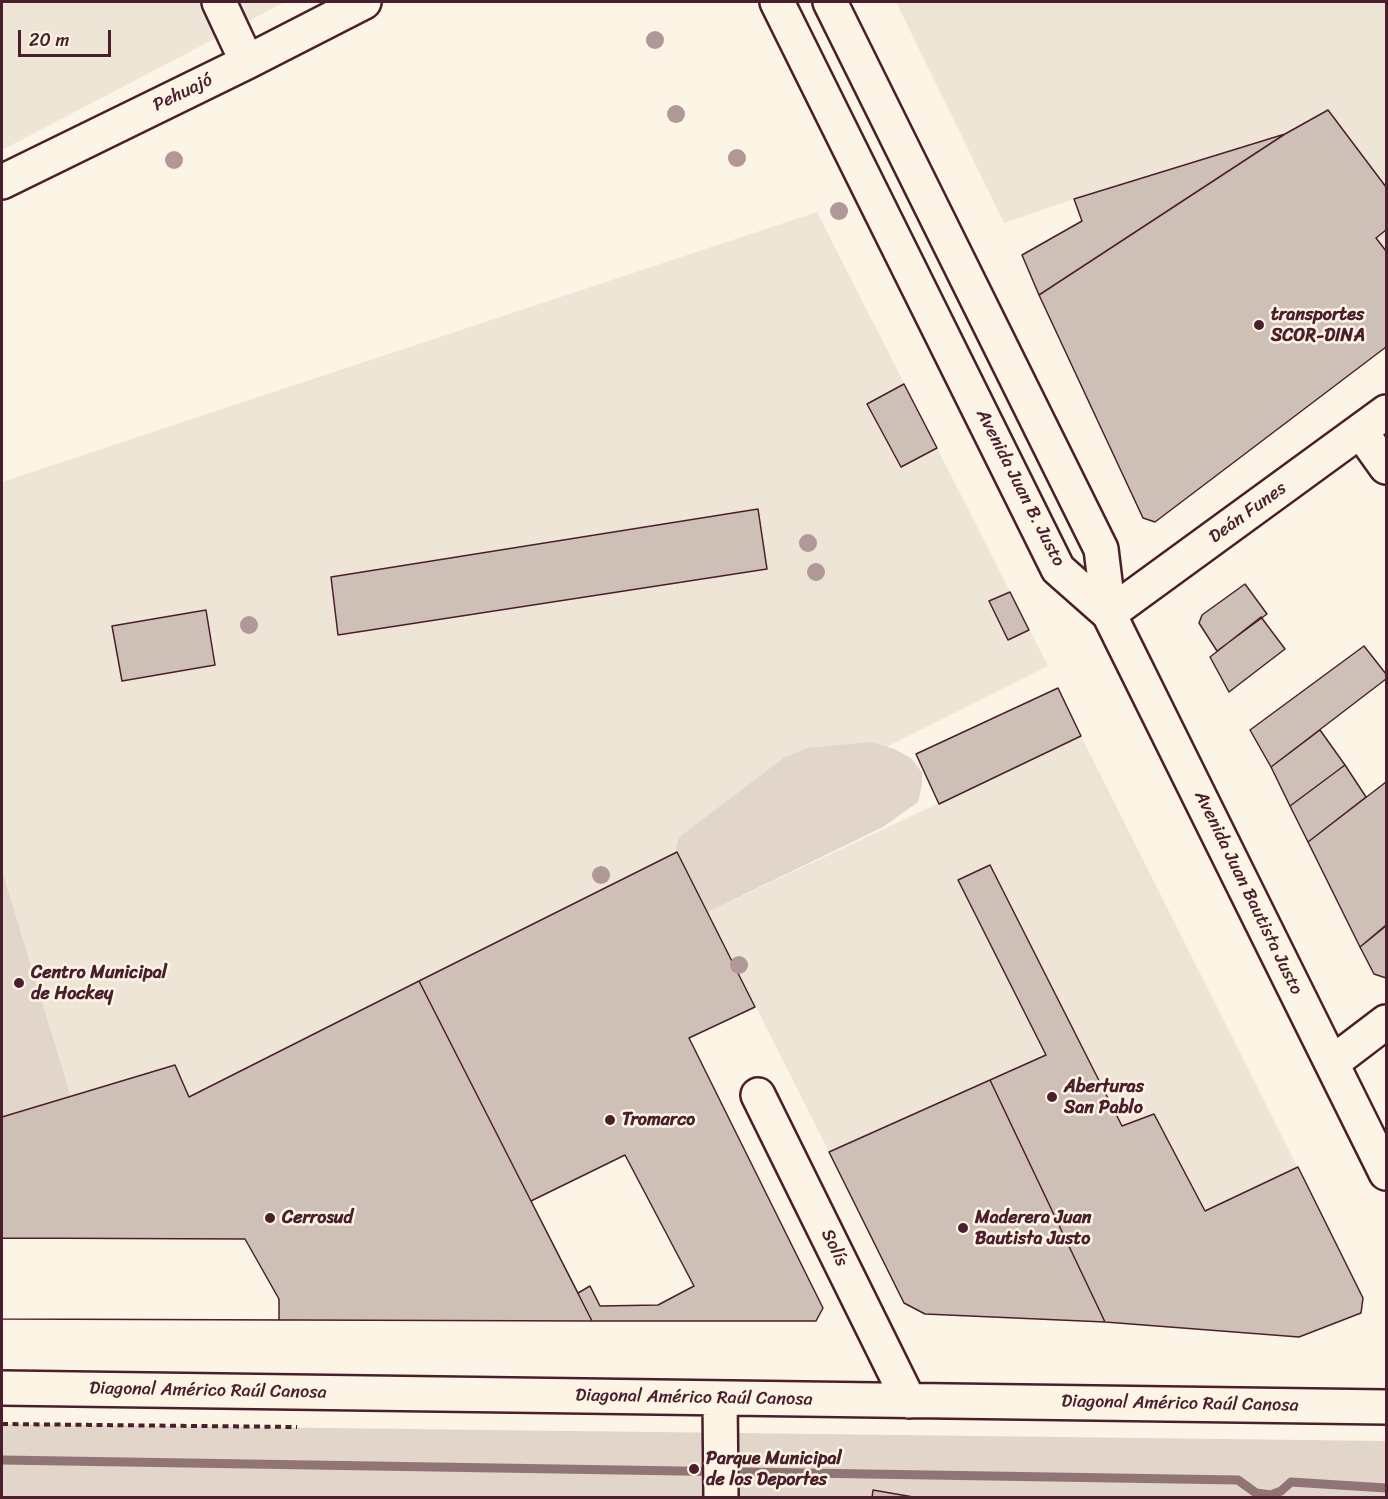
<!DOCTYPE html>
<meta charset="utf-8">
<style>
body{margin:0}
#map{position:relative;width:1388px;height:1499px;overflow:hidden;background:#fcf5e5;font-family:Sriracha,sans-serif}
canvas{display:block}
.frame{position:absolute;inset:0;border:3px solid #4a1f2b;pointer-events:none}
.scale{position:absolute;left:18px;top:30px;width:93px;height:27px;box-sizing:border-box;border:3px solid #4a1f2b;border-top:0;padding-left:8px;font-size:18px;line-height:21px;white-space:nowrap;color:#4a1f2b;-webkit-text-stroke:4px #fcf5e5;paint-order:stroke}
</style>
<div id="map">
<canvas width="1388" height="1499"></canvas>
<div class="frame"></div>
<div class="scale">20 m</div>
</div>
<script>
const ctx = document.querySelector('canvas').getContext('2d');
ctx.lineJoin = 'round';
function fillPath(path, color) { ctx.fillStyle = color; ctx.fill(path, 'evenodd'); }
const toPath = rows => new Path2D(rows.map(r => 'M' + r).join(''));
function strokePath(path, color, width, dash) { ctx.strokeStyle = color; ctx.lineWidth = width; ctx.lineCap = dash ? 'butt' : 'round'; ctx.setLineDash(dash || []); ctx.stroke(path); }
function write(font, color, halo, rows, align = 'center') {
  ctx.font = font + ' Sriracha,sans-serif'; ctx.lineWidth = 5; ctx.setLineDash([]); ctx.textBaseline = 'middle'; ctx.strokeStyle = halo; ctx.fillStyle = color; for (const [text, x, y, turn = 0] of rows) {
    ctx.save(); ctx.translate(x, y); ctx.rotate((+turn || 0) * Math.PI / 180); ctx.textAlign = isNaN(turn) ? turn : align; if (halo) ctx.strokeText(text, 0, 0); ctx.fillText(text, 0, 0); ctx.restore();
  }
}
const built = toPath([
 [2,2,285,2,2,150],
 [896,2,1386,2,1386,347,1155,522,1143,518,1039,295,1282,135,1074,199,1004,223],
 [817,212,1048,666,189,1097,175,1065,71,1097,2,870,2,482],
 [1081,736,1363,1298,1361,1313,1299,1337,1105,1322,990,1080,829,1152,708,912]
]);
const green = toPath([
 [872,742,894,749,911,758,922,772,922,785,918,802,883,827,708,912,676,848,678,840,682,835,785,757,808,748],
 [2,870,71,1097,2,1117],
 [2,1424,1386,1441,1386,1498,2,1498]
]);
const stream = toPath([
 [2,1460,1238,1480,1256,1493,1271,1495,1281,1491,1291,1482,1386,1488]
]);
const building = toPath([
 [1328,110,1386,187,1386,230,1376,238,1386,251,1386,347,1155,522,1143,518,1039,295,1285,134,1328,110],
 [1285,134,1039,295,1022,255,1082,221,1074,199,1285,134],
 [904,384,937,448,901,467,867,404,904,384],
 [758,509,767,569,338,635,331,577,758,509],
 [1245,584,1267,614,1217,651,1199,623,1202,615,1245,584],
 [1010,592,1029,630,1008,640,989,601,1010,592],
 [206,610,215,665,122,681,112,626,206,610],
 [1261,617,1285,649,1229,692,1210,657,1261,617],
 [1364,646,1386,674,1386,679,1271,767,1250,730,1364,646],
 [1058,688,1081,736,939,804,916,754,1058,688],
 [1320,730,1345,765,1290,806,1271,767,1320,730],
 [1345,765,1366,797,1308,842,1290,806,1345,765],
 [1386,782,1386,925,1360,947,1308,842,1386,782],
 [677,852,755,1007,689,1038,823,1308,816,1321,592,1321,419,981,677,852],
 [990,865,1122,1126,1154,1114,1205,1211,1298,1167,1363,1298,1361,1313,1299,1337,1105,1322,990,1080,1046,1055,958,880,990,865],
 [1386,926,1386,978,1374,974,1360,947,1386,926],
 [419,981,592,1321,2,1319,2,1117,175,1065,189,1097,419,981],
 [990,1080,1105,1322,925,1314,904,1303,829,1152,990,1080],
 [625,1155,694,1286,658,1305,600,1306,590,1286,578,1293,531,1201,625,1155],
 [2,1238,245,1239,279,1299,279,1320,2,1319,2,1238],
 [873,1490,919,1498,872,1498,873,1490]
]);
const path = toPath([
 [2,1424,297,1427]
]);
const minor = toPath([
 [219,2,247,62],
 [2,182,247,62,364,2],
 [1361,432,1386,467],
 [1109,614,1386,412],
 [1332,1063,1386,1022],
 [758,1095,909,1401],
 [2,1388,1386,1407],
 [720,1398,721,1498]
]);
const major = toPath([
 [777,2,1058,569,1109,614],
 [830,2,1101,549,1109,614,1386,1173]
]);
const trees = [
 [655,40],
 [676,114],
 [737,158],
 [174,160],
 [839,211],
 [808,543],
 [816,572],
 [249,625],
 [601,875],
 [739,965]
];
const markers = [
 [1259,325,6,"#4a1f2b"],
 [19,983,6,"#4a1f2b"],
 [1052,1097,6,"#4a1f2b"],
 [610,1120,6,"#4a1f2b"],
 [270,1218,6,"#4a1f2b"],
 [963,1228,6,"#4a1f2b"],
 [694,1469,6,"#4a1f2b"]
];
const streetNames = [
 ["Pehuajó",183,93,-26],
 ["Avenida Juan B. Justo",1020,488,63],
 ["Deán Funes",1248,513,-36],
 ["Avenida Juan Bautista Justo",1248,893,64],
 ["Solís",834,1248,64],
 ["Diagonal Américo Raúl Canosa",208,1391,1],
 ["Diagonal Américo Raúl Canosa",694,1398,1],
 ["Diagonal Américo Raúl Canosa",1180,1404,1]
];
const poiNames = [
 ["transportes",1271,315],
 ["SCOR-DINA",1271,336],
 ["Centro Municipal",31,973],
 ["de Hockey",31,994],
 ["Aberturas",1064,1087],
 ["San Pablo",1064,1108],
 ["Tromarco",622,1120],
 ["Cerrosud",282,1218],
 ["Maderera Juan",975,1218],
 ["Bautista Justo",975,1239],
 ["Parque Municipal",706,1459],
 ["de los Deportes",706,1480]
];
fillPath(built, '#eee5d7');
fillPath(green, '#e2d5ca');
strokePath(stream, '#917474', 9);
fillPath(building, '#cfc0b7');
strokePath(building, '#4a1f2b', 1.5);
strokePath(minor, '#4a1f2b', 38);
strokePath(major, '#4a1f2b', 38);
strokePath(path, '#4a1f2b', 4, [6, 4.5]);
strokePath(minor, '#fcf5e5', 33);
strokePath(major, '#fcf5e5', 33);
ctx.fillStyle = '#af9895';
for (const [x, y] of trees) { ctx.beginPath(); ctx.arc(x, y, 9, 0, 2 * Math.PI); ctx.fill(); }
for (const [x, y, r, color] of markers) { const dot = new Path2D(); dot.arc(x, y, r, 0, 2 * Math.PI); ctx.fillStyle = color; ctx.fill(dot); strokePath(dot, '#fcf5e5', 2); }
write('18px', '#4a1f2b', '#fcf5e5', streetNames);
write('bold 18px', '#4a1f2b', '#fcf5e5', poiNames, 'left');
</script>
